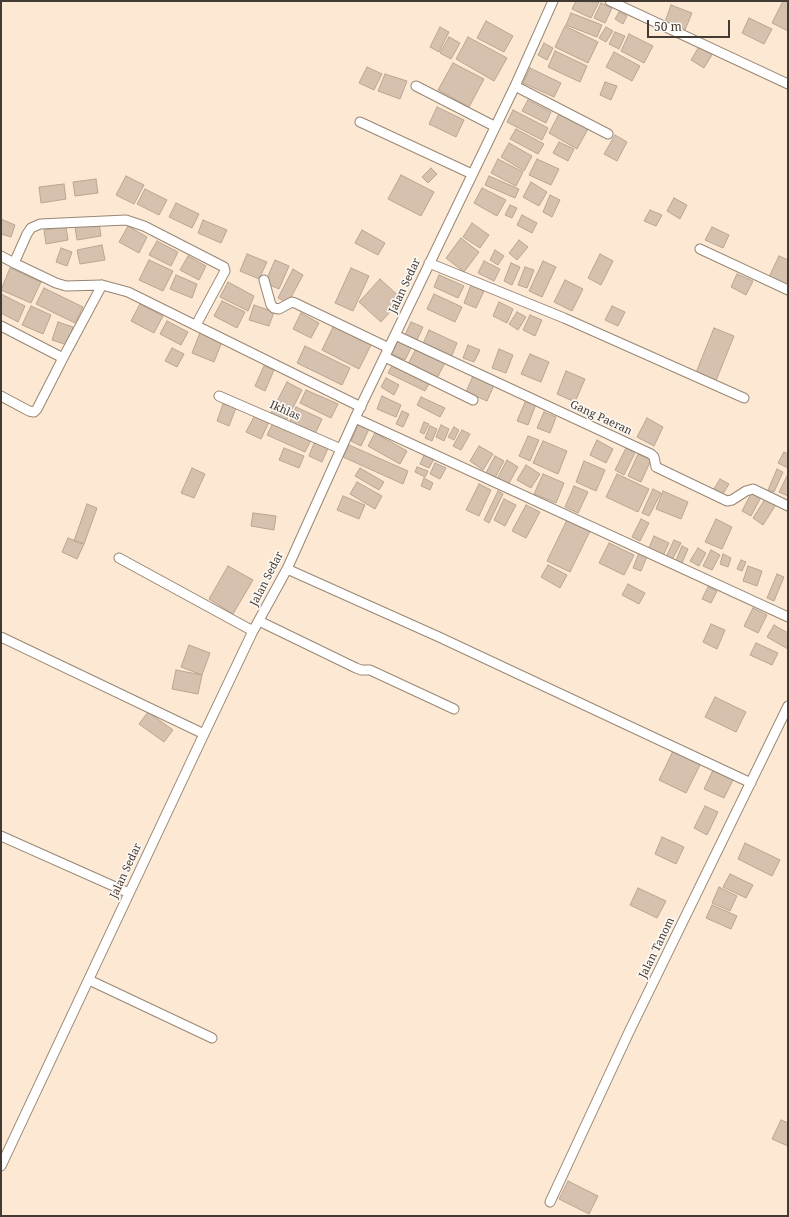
<!DOCTYPE html>
<style>
body{margin:0}
#map{position:relative;width:789px;height:1217px;overflow:hidden;background:#fce8d3;font-family:"Noto Serif",serif}
canvas{display:block}
.frame{position:absolute;inset:0;border:2px solid #433b33;pointer-events:none}
.scale{position:absolute;left:647px;top:20px;width:83px;height:18px;box-sizing:border-box;border:2px solid #433b33;border-top:0;padding-left:5px;font-size:12px;line-height:14px;white-space:nowrap;color:#433b33;-webkit-text-stroke:3px #fcf8f4;paint-order:stroke}
</style>
<div id="map">
<canvas width="789" height="1217"></canvas>
<div class="frame"></div>
<div class="scale">50 m</div>
</div>
<script>
const ctx = document.querySelector('canvas').getContext('2d');
ctx.lineJoin = 'round';
function fillPath(path, color) { ctx.fillStyle = color; ctx.fill(path, 'evenodd'); }
const toPath = rows => new Path2D(rows.map(r => 'M' + r).join(''));
function strokePath(path, color, width, dash) { ctx.strokeStyle = color; ctx.lineWidth = width; ctx.lineCap = dash ? 'butt' : 'round'; ctx.setLineDash(dash || []); ctx.stroke(path); }
function write(font, color, halo, rows, align = 'center') {
  ctx.font = font + ' "Noto Serif",serif'; ctx.lineWidth = 3.5; ctx.setLineDash([]); ctx.textBaseline = 'middle'; ctx.strokeStyle = halo; ctx.fillStyle = color; for (const [text, x, y, turn = 0] of rows) {
    ctx.save(); ctx.translate(x, y); ctx.rotate((+turn || 0) * Math.PI / 180); ctx.textAlign = isNaN(turn) ? turn : align; if (halo) ctx.strokeText(text, 0, 0); ctx.fillText(text, 0, 0); ctx.restore();
  }
}
const building = toPath([
 [576,1,599,2,591,18,572,9,576,1],
 [783,1,788,1,788,31,772,23,783,1],
 [601,3,612,8,605,23,594,18,601,3],
 [671,5,692,13,685,30,665,22,671,5],
 [619,12,627,16,623,24,615,19,619,12],
 [571,13,602,25,597,37,566,25,571,13],
 [749,18,772,29,764,44,742,33,749,18],
 [486,21,513,36,504,52,477,38,486,21],
 [565,26,598,42,588,63,555,47,565,26],
 [440,27,449,32,439,52,430,47,440,27],
 [606,27,613,31,606,42,599,38,606,27],
 [615,32,625,36,619,49,609,44,615,32],
 [629,34,653,46,644,63,621,51,629,34],
 [449,37,460,43,451,59,440,53,449,37],
 [468,37,507,58,494,81,456,59,468,37],
 [544,43,553,48,547,60,538,55,544,43],
 [700,45,713,53,704,68,691,60,700,45],
 [555,51,587,66,580,82,548,67,555,51],
 [614,52,640,66,632,81,606,67,614,52],
 [453,63,484,79,469,107,438,90,453,63],
 [367,67,382,74,374,90,359,83,367,67],
 [530,68,561,83,554,97,523,83,530,68],
 [385,74,407,81,400,99,378,91,385,74],
 [605,82,617,86,611,100,600,95,605,82],
 [528,100,551,112,546,123,522,111,528,100],
 [437,107,464,120,456,137,429,124,437,107],
 [513,110,548,128,542,140,507,122,513,110],
 [560,112,589,127,577,149,549,133,560,112],
 [516,129,544,144,538,154,510,139,516,129],
 [615,135,627,142,617,161,604,154,615,135],
 [559,142,574,149,568,161,553,153,559,142],
 [509,143,532,156,524,171,501,157,509,143],
 [498,159,523,172,516,186,491,173,498,159],
 [537,159,559,169,551,185,529,175,537,159],
 [431,168,437,174,428,183,422,177,431,168],
 [401,175,434,192,421,216,388,199,401,175],
 [126,176,144,185,134,204,116,195,126,176],
 [489,176,519,189,515,198,485,185,489,176],
 [96,179,98,193,75,196,73,182,96,179],
 [531,182,547,192,539,206,523,197,531,182],
 [64,184,66,199,41,203,39,187,64,184],
 [482,188,506,200,497,216,474,203,482,188],
 [145,189,167,200,159,215,137,204,145,189],
 [550,195,560,200,552,217,543,212,550,195],
 [674,198,687,205,680,219,667,211,674,198],
 [176,203,199,214,192,228,169,217,176,203],
 [510,205,517,208,512,218,505,215,510,205],
 [650,210,662,215,656,226,644,221,650,210],
 [522,215,537,223,532,233,517,225,522,215],
 [1,219,15,225,11,237,1,234,1,219],
 [203,220,227,230,221,243,198,233,203,220],
 [99,223,101,236,77,240,75,227,99,223],
 [472,223,489,235,480,248,463,237,472,223],
 [128,226,147,237,139,253,119,242,128,226],
 [66,227,68,240,46,244,44,230,66,227],
 [712,227,729,235,723,248,705,240,712,227],
 [362,230,385,243,378,255,355,243,362,230],
 [461,238,479,252,464,272,446,258,461,238],
 [519,240,528,247,517,260,509,253,519,240],
 [157,241,178,252,171,266,149,255,157,241],
 [102,245,105,260,80,264,77,250,102,245],
 [61,248,72,252,67,266,56,262,61,248],
 [495,250,504,256,498,265,490,260,495,250],
 [247,254,267,262,259,279,240,271,247,254],
 [600,254,613,261,601,285,588,278,600,254],
 [188,256,206,266,199,280,180,270,188,256],
 [779,256,788,260,788,286,769,277,779,256],
 [149,260,173,271,163,291,139,280,149,260],
 [275,260,289,266,279,289,265,283,275,260],
 [484,261,500,269,494,281,478,273,484,261],
 [543,261,556,267,542,297,529,291,543,261],
 [511,263,520,267,512,285,504,281,511,263],
 [525,267,534,270,527,288,518,285,525,267],
 [10,268,41,282,31,303,1,290,10,268],
 [351,268,369,276,353,311,335,303,351,268],
 [293,269,303,275,288,303,278,298,293,269],
 [737,274,753,281,746,295,731,287,737,274],
 [176,275,197,284,192,298,170,289,176,275],
 [439,275,464,286,458,298,434,287,439,275],
 [380,279,402,299,381,322,359,302,380,279],
 [565,280,583,289,572,311,554,302,565,280],
 [228,282,254,296,248,311,220,297,228,282],
 [471,285,484,291,476,308,464,303,471,285],
 [44,288,83,307,75,323,36,304,44,288],
 [1,294,25,306,18,322,1,313,1,294],
 [434,294,462,307,455,322,427,309,434,294],
 [222,301,245,312,237,328,214,316,222,301],
 [499,302,513,309,507,323,493,316,499,302],
 [140,304,163,316,154,333,131,321,140,304],
 [254,305,274,312,269,326,249,320,254,305],
 [31,306,51,315,43,334,22,325,31,306],
 [612,306,625,312,618,326,605,320,612,306],
 [517,312,526,317,518,330,509,324,517,312],
 [301,313,319,323,311,338,293,329,301,313],
 [530,315,542,320,535,336,523,330,530,315],
 [167,321,188,332,181,345,160,334,167,321],
 [58,322,73,327,67,345,52,340,58,322],
 [411,322,423,327,416,342,404,337,411,322],
 [334,325,372,343,359,369,322,350,334,325],
 [714,328,734,336,715,383,695,375,714,328],
 [201,330,223,339,214,362,192,353,201,330],
 [429,330,457,343,450,360,422,346,429,330],
 [398,340,412,346,405,360,392,354,398,340],
 [468,345,480,350,474,362,463,358,468,345],
 [305,346,350,368,342,385,297,363,305,346],
 [417,347,446,361,437,378,408,364,417,347],
 [172,348,184,354,177,367,165,361,172,348],
 [499,349,513,355,506,373,492,368,499,349],
 [530,354,549,362,541,382,521,374,530,354],
 [393,364,430,382,425,391,388,373,393,364],
 [264,366,274,370,265,391,255,386,264,366],
 [566,371,585,379,575,402,557,394,566,371],
 [473,376,494,385,487,401,466,392,473,376],
 [386,378,399,385,394,395,381,387,386,378],
 [287,382,302,390,286,421,271,413,287,382],
 [306,390,338,404,331,418,300,403,306,390],
 [382,396,401,405,396,417,377,409,382,396],
 [421,397,445,408,440,417,417,405,421,397],
 [526,400,536,404,528,425,517,421,526,400],
 [223,404,236,408,229,426,217,421,223,404],
 [296,407,322,419,314,436,289,424,296,407],
 [402,411,409,414,403,427,396,424,402,411],
 [544,412,556,417,550,433,537,428,544,412],
 [255,415,269,422,261,439,246,432,255,415],
 [647,418,663,427,654,446,637,437,647,418],
 [274,421,312,438,305,452,267,435,274,421],
 [424,422,429,424,424,434,420,432,424,422],
 [359,424,369,429,361,446,351,441,359,424],
 [441,425,449,429,444,441,436,437,441,425],
 [430,426,437,429,432,441,425,438,430,426],
 [454,427,459,430,454,440,448,437,454,427],
 [462,430,470,434,461,450,453,446,462,430],
 [375,433,407,451,400,464,368,446,375,433],
 [528,436,539,440,530,461,519,456,528,436],
 [597,440,613,449,606,463,590,455,597,440],
 [315,441,329,446,322,462,309,456,315,441],
 [543,441,567,451,558,474,533,463,543,441],
 [349,445,408,471,403,484,343,457,349,445],
 [479,446,493,454,483,470,470,461,479,446],
 [284,448,304,456,299,468,279,460,284,448],
 [626,448,635,453,624,475,615,470,626,448],
 [784,452,788,454,788,468,778,463,784,452],
 [425,453,435,457,429,468,420,464,425,453],
 [638,454,651,460,641,482,628,476,638,454],
 [495,456,504,461,495,478,486,473,495,456],
 [507,460,518,467,508,485,497,479,507,460],
 [584,461,605,470,596,491,576,482,584,461],
 [435,463,446,468,440,479,430,474,435,463],
 [526,465,540,474,531,488,517,480,526,465],
 [417,467,428,471,425,477,415,472,417,467],
 [192,468,205,474,194,498,181,493,192,468],
 [360,468,384,482,379,490,355,476,360,468],
 [777,469,783,472,774,492,768,490,777,469],
 [543,474,564,483,556,503,534,494,543,474],
 [617,474,649,489,638,512,606,497,617,474],
 [788,474,788,496,779,492,788,474],
 [424,478,433,483,430,490,421,486,424,478],
 [720,479,729,484,721,497,712,492,720,479],
 [357,482,382,496,375,509,350,494,357,482],
 [479,484,491,490,479,516,466,510,479,484],
 [574,486,588,492,578,513,565,507,574,486],
 [653,489,661,493,649,516,642,513,653,489],
 [498,491,503,494,489,523,484,520,498,491],
 [663,491,688,502,681,519,656,509,663,491],
 [752,492,761,497,751,516,742,511,752,492],
 [343,496,365,505,359,519,337,510,343,496],
 [767,496,777,503,763,525,753,518,767,496],
 [504,499,516,505,505,526,494,520,504,499],
 [87,504,97,508,84,544,74,541,87,504],
 [526,505,540,512,526,538,512,531,526,505],
 [253,513,276,516,274,530,251,526,253,513],
 [641,519,649,523,640,541,632,537,641,519],
 [716,519,732,527,722,549,705,542,716,519],
 [567,520,590,531,570,572,547,561,567,520],
 [654,536,669,543,663,556,648,550,654,536],
 [68,538,84,544,77,559,62,552,68,538],
 [674,540,681,543,672,560,666,557,674,540],
 [609,543,634,555,624,575,599,563,609,543],
 [682,546,688,549,682,563,676,560,682,546],
 [698,548,706,553,699,566,690,561,698,548],
 [640,550,648,554,641,571,633,568,640,550],
 [711,550,720,555,712,570,703,566,711,550],
 [723,554,731,558,728,567,720,564,723,554],
 [741,560,746,562,742,571,737,569,741,560],
 [548,565,567,575,560,588,541,577,548,565],
 [228,566,253,580,233,614,209,599,228,566],
 [748,566,762,571,757,586,743,581,748,566],
 [777,574,784,577,774,601,767,598,777,574],
 [628,584,645,593,639,604,622,595,628,584],
 [708,587,717,591,711,603,702,599,708,587],
 [753,608,767,615,758,633,744,626,753,608],
 [711,624,725,630,717,649,703,642,711,624],
 [774,625,788,633,788,649,767,637,774,625],
 [756,643,778,653,772,665,750,655,756,643],
 [189,645,210,653,202,675,181,667,189,645],
 [176,670,202,675,198,694,172,689,176,670],
 [715,697,746,712,736,732,705,717,715,697],
 [148,712,173,730,164,742,139,724,148,712],
 [674,749,701,763,686,793,659,780,674,749],
 [714,768,734,778,724,798,704,789,714,768],
 [705,806,718,812,707,835,694,828,705,806],
 [662,837,684,847,676,864,655,854,662,837],
 [745,843,780,860,772,876,738,859,745,843],
 [730,874,753,885,746,898,723,887,730,874],
 [719,887,737,896,730,911,712,903,719,887],
 [638,888,666,901,657,918,630,905,638,888],
 [712,905,737,916,731,929,706,918,712,905],
 [781,1120,788,1123,788,1146,772,1139,781,1120],
 [568,1181,598,1196,589,1214,559,1199,568,1181]
]);
const minor = toPath([
 [610,1,788,84],
 [416,86,494,126],
 [515,86,608,134],
 [360,122,472,174],
 [700,249,788,290],
 [1,256,14,263,27,234,31,228,40,224,126,220,144,226,224,267,225,271,196,325],
 [14,263,56,283,66,286,102,285,128,292,361,407],
 [429,263,564,318,744,398],
 [264,280,271,305,274,308,279,309,292,302,295,303,389,348],
 [1,326,63,358,102,285],
 [395,335,651,454,654,457,656,467,727,501,732,500,746,491,753,489,788,506],
 [385,357,473,400],
 [1,396,29,411,34,412,37,409,63,358],
 [219,396,341,449],
 [355,418,788,617],
 [119,558,253,631],
 [287,569,439,637,751,783],
 [259,621,356,668,361,670,370,670,454,709],
 [1,637,204,734],
 [1,836,129,893],
 [89,980,212,1038],
 [1,1166,204,734,253,631,287,569,355,418,515,86,553,1],
 [550,1202,629,1032,788,706]
]);
const streetNames = [
 ["Jalan Sedar",405,286,-65],
 ["Ikhlas",285,411,24],
 ["Gang Paeran",601,418,25],
 ["Jalan Sedar",267,579,-63],
 ["Jalan Sedar",126,871,-65],
 ["Jalan Tanom",657,948,-64]
];
fillPath(building, '#d5c1ad');
strokePath(building, '#b9a692', 1);
strokePath(minor, '#988673', 11);
strokePath(minor, '#fff', 9);
write('11px', '#433b33', '#fcf8f4', streetNames);
</script>
